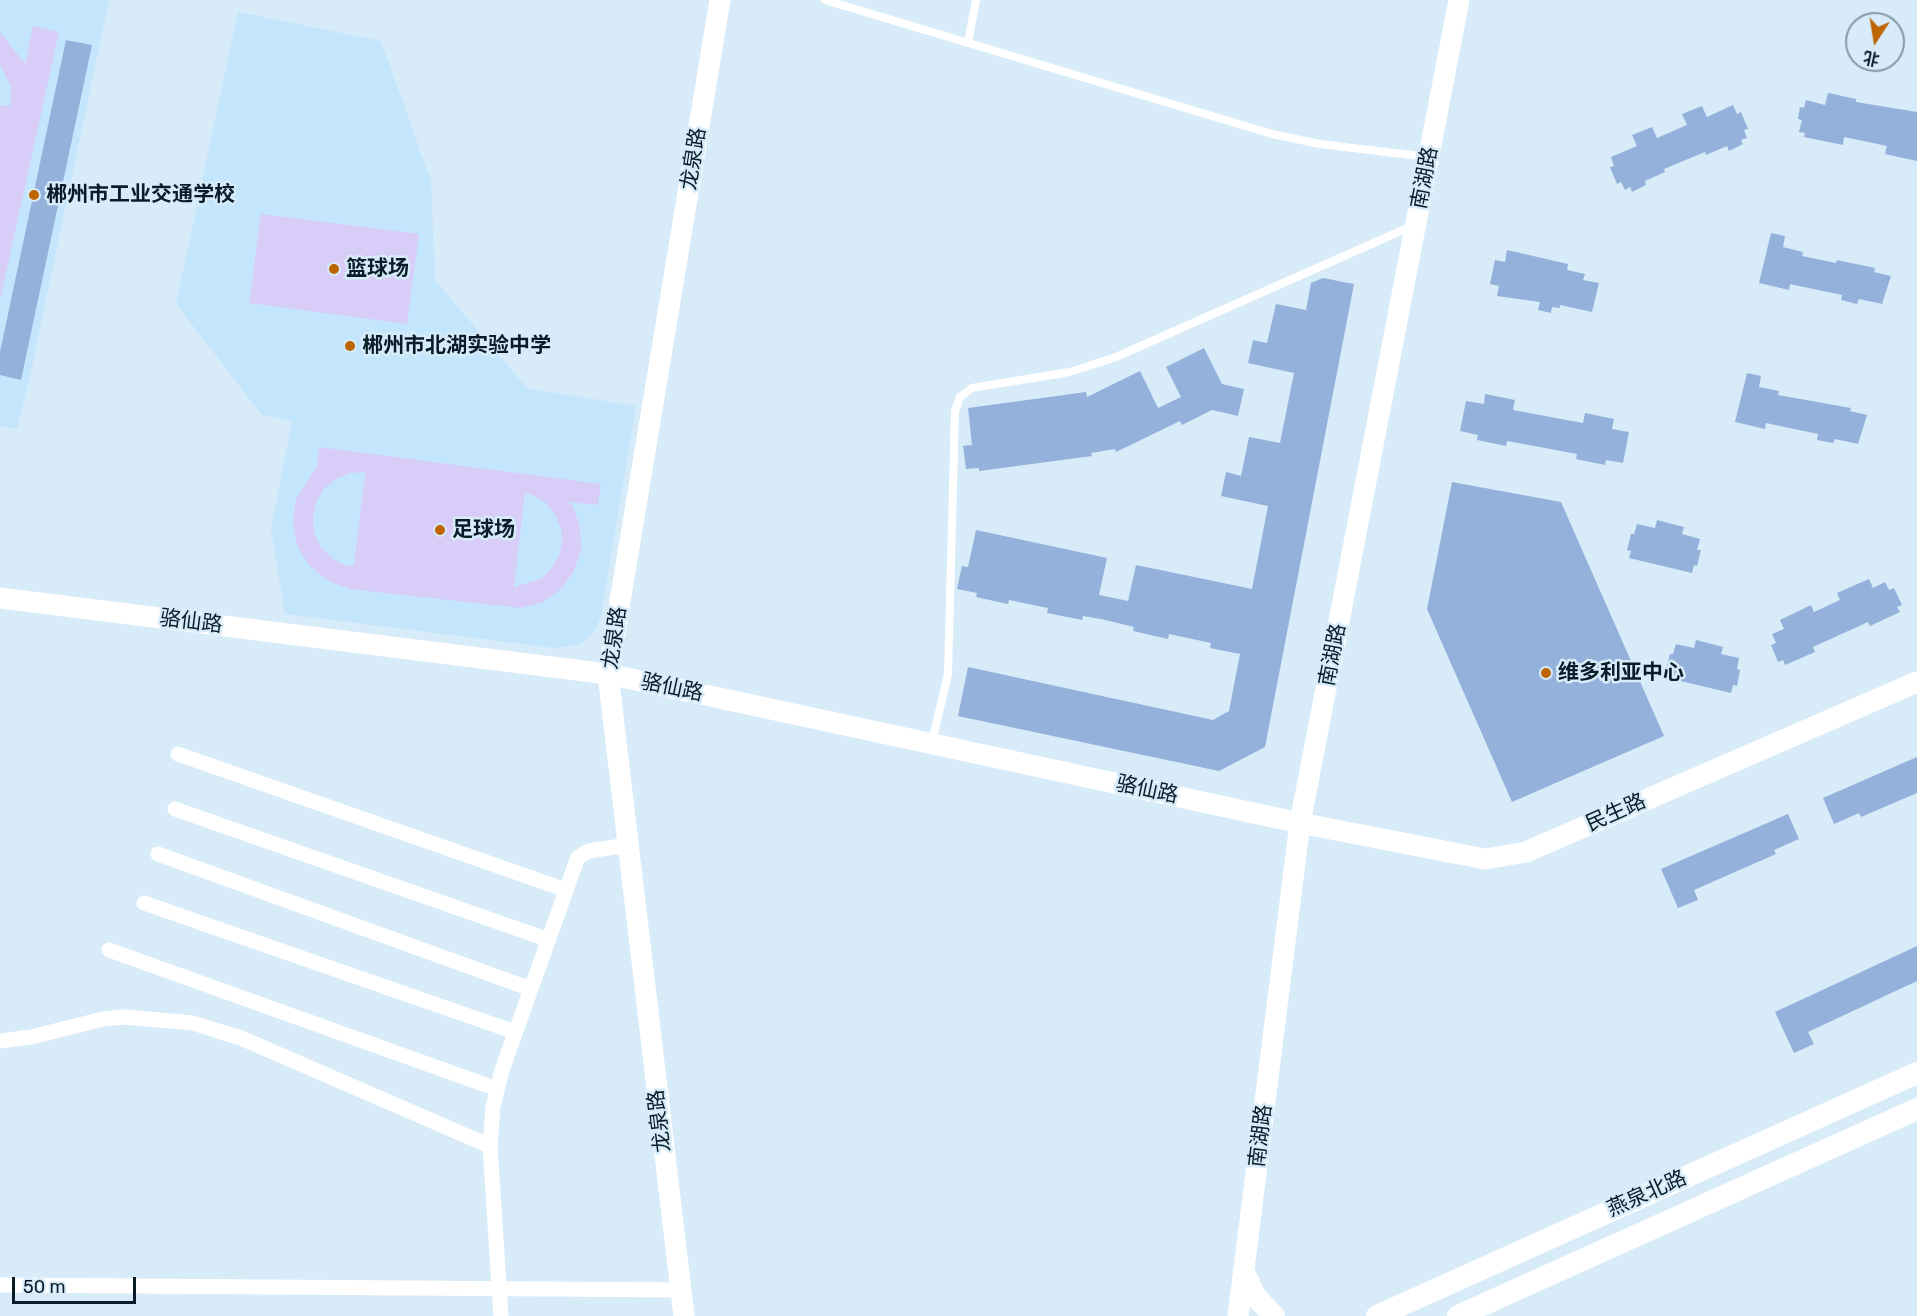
<!DOCTYPE html>
<meta charset="utf-8">
<style>
body{margin:0}
#map{position:relative;width:1917px;height:1316px;overflow:hidden;background:#d7ebf8;font-family:Rubik,"Noto Sans SC",sans-serif}
canvas{display:block}
.north{position:absolute;left:1845px;top:12px;width:60px;height:60px;box-sizing:border-box;background:#d7ebf8;border:2px solid #8599a5;border-radius:50%;rotate:192deg;font-size:16px;font-weight:700;line-height:24px;text-align:center;color:#091d29}
.north::after{content:'';display:block;margin:auto;width:21px;height:27px;background:#bd6500;clip-path:polygon(50% 0,100% 100%,50% 72%,0 100%)}
.scale{position:absolute;left:12px;top:1277px;width:124px;height:27px;box-sizing:border-box;border:3px solid #091d29;border-top:0;padding-left:8px;font-size:18px;line-height:21px;white-space:nowrap;color:#091d29;-webkit-text-stroke:4px #d7ebf8;paint-order:stroke}
</style>
<div id="map">
<canvas width="1917" height="1316"></canvas>
<div class="north">北</div>
<div class="scale">50 m</div>
</div>
<script>
const ctx = document.querySelector('canvas').getContext('2d');
ctx.lineJoin = 'round';
function fillPath(path, color) { ctx.fillStyle = color; ctx.fill(path, 'evenodd'); }
const toPath = rows => new Path2D(rows.map(r => 'M' + r).join(''));
function strokePath(path, color, width, dash) { ctx.strokeStyle = color; ctx.lineWidth = width; ctx.lineCap = dash ? 'butt' : 'round'; ctx.setLineDash(dash || []); ctx.stroke(path); }
function write(font, color, halo, rows, align = 'center') {
  ctx.font = font + ' Rubik,"Noto Sans SC",sans-serif'; ctx.lineWidth = 5; ctx.setLineDash([]); ctx.textBaseline = 'middle'; ctx.strokeStyle = halo; ctx.fillStyle = color; for (const [text, x, y, turn = 0] of rows) {
    ctx.save(); ctx.translate(x, y); ctx.rotate((+turn || 0) * Math.PI / 180); ctx.textAlign = isNaN(turn) ? turn : align; if (halo) ctx.strokeText(text, 0, 0); ctx.fillText(text, 0, 0); ctx.restore();
  }
}
const built = toPath([
 [0,0,109,0,27,390,17,429,0,426],
 [238,12,381,41,431,181,435,280,527,388,636,406,601,616,593,634,579,645,555,648,285,614,271,530,292,421,262,415,176,304]
]);
const green = toPath([
 [33,26,59,32,0,300,0,105,10,106,11,87,0,65,0,32,25,64],
 [261,214,419,234,407,324,249,303],
 [319,447,601,484,598,505,568,502,573,506,580,527,581,550,574,571,561,589,543,602,521,608,349,589,327,580,309,565,297,545,293,522,296,499,317,466],
 [365,472,354,566,346,566,332,558,321,547,314,533,313,517,316,502,324,489,336,479,350,473],
 [525,493,533,495,546,503,555,515,561,528,562,542,559,556,551,569,541,579,514,587]
]);
const building = toPath([
 [66,40,92,45,21,380,0,375,0,352],
 [1828,93,1856,99,1856,102,1917,112,1917,161,1885,154,1887,146,1868,142,1844,137,1843,145,1804,137,1805,133,1799,132,1802,120,1798,119,1800,107,1804,108,1806,100,1825,105],
 [1733,105,1737,114,1741,112,1748,129,1744,130,1747,138,1741,140,1743,144,1729,151,1727,146,1706,155,1705,152,1664,169,1665,172,1645,181,1646,185,1632,192,1630,187,1625,190,1621,182,1617,184,1610,167,1614,166,1611,157,1637,146,1632,135,1652,127,1657,138,1687,125,1682,114,1702,106,1707,117],
 [1771,233,1785,236,1783,247,1803,252,1802,256,1836,263,1837,260,1875,268,1874,272,1891,276,1882,304,1859,299,1857,304,1841,300,1842,295,1790,284,1789,290,1759,283],
 [1507,250,1568,264,1567,270,1585,274,1583,280,1599,283,1592,312,1560,305,1560,308,1552,307,1551,313,1538,310,1540,302,1497,296,1499,286,1490,284,1495,260,1505,262],
 [1323,278,1354,284,1265,747,1219,771,958,716,968,667,1213,720,1229,711,1240,654,1210,648,1211,643,1169,634,1168,639,1133,631,1134,627,1101,619,1083,616,1082,620,1047,613,1048,608,1009,600,1008,604,976,597,977,593,957,589,962,566,968,567,976,530,1107,558,1099,595,1128,601,1136,565,1252,589,1268,506,1221,496,1226,472,1241,476,1249,437,1280,443,1294,373,1248,363,1253,340,1267,343,1276,304,1306,310,1311,283],
 [1204,348,1222,384,1244,389,1238,416,1212,410,1182,425,1180,421,1116,452,1115,449,1091,453,1092,456,979,471,979,468,966,469,963,446,972,445,968,408,1086,392,1087,397,1140,371,1158,408,1181,397,1166,367],
 [1747,373,1761,376,1759,387,1779,391,1778,395,1851,408,1850,411,1867,415,1858,444,1835,439,1833,443,1817,440,1818,434,1766,423,1765,429,1735,422],
 [1485,394,1515,400,1513,410,1583,423,1585,413,1614,419,1612,429,1629,432,1623,463,1606,460,1605,465,1576,459,1577,454,1507,441,1506,446,1477,440,1478,435,1460,431,1466,401,1484,404],
 [1452,482,1561,502,1664,736,1512,802,1427,609],
 [1657,520,1684,527,1682,534,1700,539,1697,550,1701,550,1697,566,1694,565,1692,573,1629,558,1631,551,1627,550,1631,534,1634,534,1637,524,1655,528],
 [1869,579,1873,588,1885,582,1889,590,1894,588,1902,605,1897,607,1900,612,1870,626,1868,622,1813,647,1815,652,1785,665,1783,660,1778,662,1771,645,1776,643,1772,634,1784,629,1780,620,1811,605,1814,612,1840,600,1837,593],
 [1696,640,1723,647,1721,654,1739,658,1737,669,1740,670,1737,686,1733,685,1731,693,1668,678,1670,670,1666,669,1670,654,1673,654,1676,644,1694,648],
 [1917,757,1917,793,1861,817,1859,813,1834,824,1823,798],
 [1788,814,1799,839,1774,850,1776,854,1694,890,1698,900,1678,908,1661,869],
 [1917,946,1917,981,1808,1032,1814,1044,1794,1053,1775,1012]
]);
const lane = toPath([
 [825,0,1272,134,1320,144,1427,157],
 [968,43,976,0],
 [932,742,948,674,955,411,960,397,972,388,1070,372,1116,357,1412,226]
]);
const street = toPath([
 [178,754,566,890],
 [175,809,549,940],
 [158,854,531,989],
 [144,903,515,1032],
 [109,950,497,1089],
 [0,1041,31,1037,103,1019,125,1017,193,1023,241,1038,490,1146],
 [0,1285,679,1290],
 [501,1316,490,1146,493,1107,502,1070,578,857,589,851,628,845]
]);
const secondary = toPath([
 [0,598,608,674,1300,823,1485,859,1526,852,1917,682],
 [684,1316,608,674,720,0],
 [1238,1316,1300,823,1459,0]
]);
const primary = toPath([
 [1244,1272,1255,1296,1274,1316],
 [1377,1316,1917,1073],
 [1458,1316,1917,1109]
]);
const markers = [
 [34,195,6,"#bd6500"],
 [334,269,6,"#bd6500"],
 [350,346,6,"#bd6500"],
 [440,530,6,"#bd6500"],
 [1546,673,6,"#bd6500"]
];
const streetNames = [
 ["龙泉路",694,159,-81],
 ["南湖路",1425,178,-79],
 ["骆仙路",191,622,7],
 ["龙泉路",615,638,-82],
 ["南湖路",1333,655,-79],
 ["骆仙路",672,688,12],
 ["骆仙路",1147,790,12],
 ["民生路",1616,813,-24],
 ["龙泉路",660,1121,-97],
 ["南湖路",1261,1136,-83],
 ["燕泉北路",1647,1194,-24]
];
const poiNames = [
 ["郴州市工业交通学校",46,195],
 ["篮球场",346,269],
 ["郴州市北湖实验中学",362,346],
 ["足球场",452,530],
 ["维多利亚中心",1558,673]
];
fillPath(built, '#c3e6fd');
fillPath(green, '#d8cdf8');
fillPath(building, '#93b1db');
strokePath(lane, '#fff', 8);
strokePath(street, '#fff', 15);
strokePath(secondary, '#fff', 21);
strokePath(primary, '#fff', 22);
for (const [x, y, r, color] of markers) { const dot = new Path2D(); dot.arc(x, y, r, 0, 2 * Math.PI); ctx.fillStyle = color; ctx.fill(dot); strokePath(dot, '#d7ebf8', 2); }
write('21px', '#091d29', '#d7ebf8', streetNames);
write('bold 21px', '#091d29', '#d7ebf8', poiNames, 'left');
</script>
